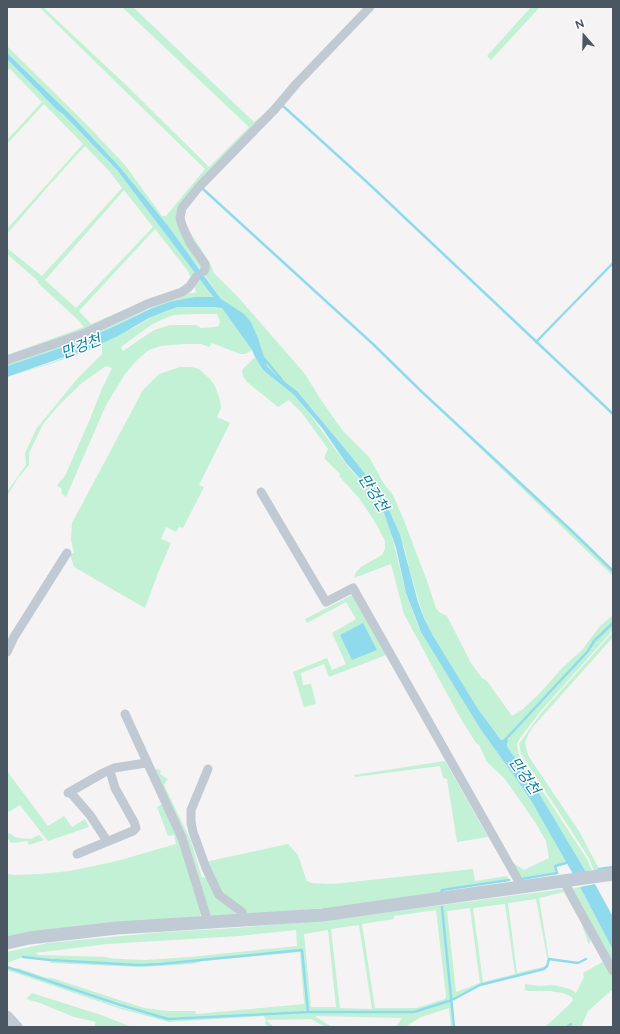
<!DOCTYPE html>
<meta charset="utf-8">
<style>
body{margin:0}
#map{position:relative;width:620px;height:1034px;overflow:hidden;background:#f5f3f3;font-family:Figtree,sans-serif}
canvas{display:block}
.frame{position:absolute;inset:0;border:8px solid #4a5661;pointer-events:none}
.north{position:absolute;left:564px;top:16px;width:40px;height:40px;-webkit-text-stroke:3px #fff;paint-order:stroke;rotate:340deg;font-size:11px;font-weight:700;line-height:16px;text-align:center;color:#4a5661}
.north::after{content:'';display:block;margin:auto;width:14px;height:18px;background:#4a5661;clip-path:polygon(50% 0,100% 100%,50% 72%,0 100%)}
</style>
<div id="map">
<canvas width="620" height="1034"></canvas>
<div class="frame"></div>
<div class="north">N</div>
</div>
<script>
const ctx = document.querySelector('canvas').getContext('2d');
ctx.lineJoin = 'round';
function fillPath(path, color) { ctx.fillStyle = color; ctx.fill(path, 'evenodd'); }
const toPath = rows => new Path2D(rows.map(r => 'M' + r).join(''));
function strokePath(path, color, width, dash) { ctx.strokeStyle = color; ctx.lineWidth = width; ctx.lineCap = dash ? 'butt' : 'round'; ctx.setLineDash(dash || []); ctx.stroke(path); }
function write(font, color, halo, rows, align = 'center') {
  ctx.font = font + ' Figtree,"Noto Sans KR",sans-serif'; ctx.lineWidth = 3; ctx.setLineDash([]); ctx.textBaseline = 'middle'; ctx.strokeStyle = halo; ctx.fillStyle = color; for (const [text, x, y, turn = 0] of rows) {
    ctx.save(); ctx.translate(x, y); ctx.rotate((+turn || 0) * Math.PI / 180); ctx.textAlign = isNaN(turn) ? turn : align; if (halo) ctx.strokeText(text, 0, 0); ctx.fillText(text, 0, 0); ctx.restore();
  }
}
const green = toPath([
 [39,7,43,7,126,85,209,167,249,127,122,7,133,7,254,122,268,111,178,212,176,212,177,218,176,220,203,264,201,270,118,165,72,116,11,57,7,53,7,46,87,125,125,165,162,216,166,216,205,169],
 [531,7,540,7,491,60,487,56],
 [7,59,57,110,63,114,117,170,196,274,188,286,87,330,7,358,7,355,84,327,77,319,38,283,38,281,7,254,7,248,42,276,122,188,110,172,85,146,51,183,7,234,7,229,83,144,44,104,7,144,7,140,42,102,10,69,7,70],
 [124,190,153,227,76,308,45,280],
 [155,229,188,271,191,278,183,288,145,301,91,324,79,311],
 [188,229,210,263,214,273,238,297,305,374,321,400,343,431,369,457,384,484,393,495,403,518,427,581,436,608,439,612,447,616,471,663,482,678,487,681,512,716,523,709,540,693,562,668,581,651,600,626,613,615,613,622,594,641,587,650,543,700,503,741,501,740,478,709,432,634,424,618,410,572,405,550,385,501,351,456,297,391,276,375,267,366,264,360,260,344,251,322,221,299,204,274,206,269,191,242],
 [199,278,211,294,215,297,194,297,172,301,151,308,115,326,78,342,7,366,7,361,94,330,185,293,194,293,196,292,194,286],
 [178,307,212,307,222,308,252,350,245,354,240,354,212,343,209,347,201,344,184,344,161,346,149,350,137,360,125,374,106,405,66,497,61,493,62,489,57,485,65,476,90,419,101,391,112,368,106,366,82,383,59,405,43,424,29,453,29,465,18,478,7,496,7,492,26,465,25,453,37,428,77,379,102,354,102,346,53,363,7,377,53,362,135,327,159,313],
 [196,314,217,314,220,321,219,326,215,327,201,328,196,325,170,325,154,330,123,351,121,347,151,325,163,319,174,315],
 [255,357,263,370,294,395,306,409,349,468,368,488,382,507,390,529,406,593,418,626,481,730,517,780,546,825,566,862,554,865,556,872,519,878,509,860,524,870,549,858,546,841,535,822,505,779,487,762,479,745,476,743,458,714,404,614,391,564,354,578,356,572,361,567,382,555,385,549,385,541,375,522,359,498,339,476,340,474,324,458,328,449,302,413,289,400,278,407,247,382,243,376,242,370],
 [180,367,191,367,199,369,210,379,215,386,220,400,221,408,217,417,230,423,199,485,204,487,183,528,179,527,176,532,166,527,161,539,171,543,158,573,145,608,74,567,70,554,74,553,71,540,72,523,143,390,159,374],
 [457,425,573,532,613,572,613,576,457,426],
 [354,594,386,655,329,677,324,664,301,673,303,685,311,684,316,704,304,707,293,672,327,658,332,670,346,664,332,633,356,619,346,602,307,623,305,619],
 [613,624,613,630,540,712,520,738,517,744,519,755,587,859,592,870,586,872,530,778,508,748,507,742,509,736,588,651,594,641],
 [613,632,613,637,532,728,528,735,525,743,528,755,533,763,579,831,599,869,613,868,613,869,594,871,589,858,521,754,519,744,541,713],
 [445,761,488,837,457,842,447,779,443,778,440,766,355,777,354,775],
 [156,769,161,770,160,774,168,779,164,785,191,841,202,878,207,877,240,915,216,917,208,915,153,771],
 [7,771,48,826,64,816,72,827,85,819,89,827,48,841,20,805,7,813,8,793],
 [163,804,178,834,201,913,200,916,7,938,7,874,14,875,40,874,70,871,117,861,176,844,174,835,168,836,157,807],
 [9,833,15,837,20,838,31,839,39,835,44,840,29,845,27,841,11,843,7,837,7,834],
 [288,844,298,855,305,876,307,881,312,883,333,884,473,869,475,881,507,876,509,880,441,889,440,893,325,908,249,915,224,896,205,862],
 [580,887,613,950,613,967,570,889],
 [563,889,591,939,589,945,581,922,564,892,539,898,549,959,548,962,536,899,508,903,517,973,547,966,544,968,480,985,452,999,442,908,451,1000,414,1012,308,1011,306,998,307,1011,168,1018,161,1017,115,1003,15,969,18,968,47,978,52,978,144,1008,167,1011,195,1011,196,1014,304,1004,300,952,203,961,193,964,161,966,139,967,51,963,50,961,138,965,160,964,192,961,138,964,50,960,23,957,7,963,7,952,48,943,163,932,235,928,337,919],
 [505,904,515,974,483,982,473,908],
 [470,908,480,983,456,992,447,911],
 [436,910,446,996,445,999,416,1008,375,1008,362,924,394,919,394,916],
 [359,925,372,1009,340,1008,331,929],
 [296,930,297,946,190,957,146,960,121,959,108,958,107,957,39,955,35,953,107,944,239,936],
 [328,930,336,1007,311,1007,304,934],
 [604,961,613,976,613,989,588,1011,581,1027,568,1027,572,1023,565,1027,545,1027,569,1005,573,1000,572,997,563,993,550,991,529,991,525,990,525,984,539,986,553,985,570,989,576,993,584,977,583,973],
 [7,967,120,1007,169,1020,308,1012,414,1013,451,1001,453,1027,451,1027,449,1008,421,1017,405,1027,396,1027,402,1018,316,1016,316,1017,332,1027,325,1027,311,1019,266,1020,274,1027,269,1027,265,1024,266,1020,264,1016,169,1022,121,1009,7,970],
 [32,993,101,1015,132,1027,94,1027,96,1022,74,1017,40,1003,26,999]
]);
const water = toPath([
 [7,53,72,116,118,165,168,226,221,299,244,314,251,322,258,338,267,366,276,375,297,391,351,456,379,492,385,501,400,535,418,602,424,618,432,634,478,709,501,740,503,740,505,738,508,740,507,745,508,748,530,778,586,872,573,874,533,804,517,780,481,730,421,632,406,593,396,548,382,507,368,488,346,463,322,428,306,409,294,395,263,370,255,357,252,350,222,308,212,307,178,307,166,311,149,318,118,336,96,346,7,377,7,366,78,342,115,326,152,308,172,301,194,297,214,297,211,294,117,170,63,114,57,110,7,59],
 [363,623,377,650,352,660,340,635],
 [595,884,613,917,613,950,580,887]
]);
const stream = toPath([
 [283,106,368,183,613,414],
 [203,189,374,345,422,392,573,532,613,571],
 [536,342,613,263],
 [262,356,282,380],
 [505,740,588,651,594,641,613,623],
 [599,869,613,867],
 [521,879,557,873,555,866,566,863],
 [441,892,442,890,509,880],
 [442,907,454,1027],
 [23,957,50,960,138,965,160,964,302,950,308,1012],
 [7,967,120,1005,168,1019,308,1012,414,1012,452,1000,480,985,544,969,547,966,549,959,578,963,586,959],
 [567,1027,571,1024]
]);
const minor = toPath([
 [204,271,205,269,205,264,190,243,182,225,180,218,182,208,198,188,275,109,297,83,370,7],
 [7,360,63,341,83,334,147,304,182,292,189,287,196,277],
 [261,492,326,602,353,588,522,887],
 [7,652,14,637,67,553],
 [125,714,182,838,208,922],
 [208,769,191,810,191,822,193,832,206,868,219,895,242,912,245,919],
 [70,792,90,815,107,841],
 [68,793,103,773,114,768,146,763],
 [77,854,133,831,136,828,134,822,115,788,110,771],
 [564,881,571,895,613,971]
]);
const tertiary = toPath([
 [7,1016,17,1027]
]);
const secondary = toPath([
 [7,943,29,938,117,928,322,915,613,874]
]);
const waterNames = [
 ["만겅천",81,347,-21],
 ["만겅천",373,493,57],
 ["만겅천",524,776,55]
];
fillPath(green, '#c3f1d5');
fillPath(water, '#90daee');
strokePath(stream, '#90daee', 2.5);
strokePath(minor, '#c1cad2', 9);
strokePath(tertiary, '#c1cad2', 11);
strokePath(secondary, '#c1cbd6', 13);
write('italic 15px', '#0c7c9b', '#fff', waterNames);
</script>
